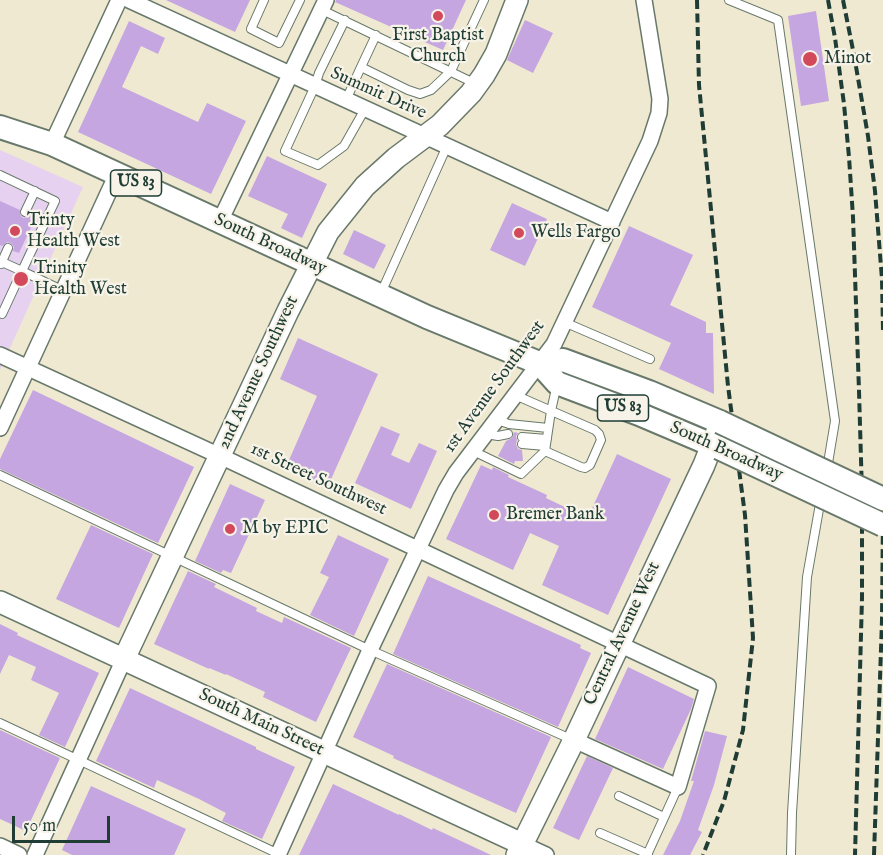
<!DOCTYPE html>
<style>
body{margin:0}
#map{position:relative;width:883px;height:855px;overflow:hidden;background:#efe9d1;font-family:"IM FELL English",serif}
canvas{display:block}
.scale{position:absolute;left:12px;top:816px;width:98px;height:27px;box-sizing:border-box;border:3px solid #1f3d34;border-top:0;padding-left:8px;font-size:18px;line-height:21px;white-space:nowrap;color:#1f3d34;-webkit-text-stroke:4px #f7f3e8;paint-order:stroke}
</style>
<div id="map">
<canvas width="883" height="855"></canvas>
<div class="scale">50 m</div>
</div>
<script>
const ctx = document.querySelector('canvas').getContext('2d');
ctx.lineJoin = 'round';
function fillPath(path, color) { ctx.fillStyle = color; ctx.fill(path, 'evenodd'); }
const toPath = rows => new Path2D(rows.map(r => 'M' + r).join(''));
function strokePath(path, color, width, dash) { ctx.strokeStyle = color; ctx.lineWidth = width; ctx.lineCap = dash ? 'butt' : 'round'; ctx.setLineDash(dash || []); ctx.stroke(path); }
function write(font, color, halo, rows, align = 'center') {
  ctx.font = font + ' "IM FELL English",serif'; ctx.lineWidth = 4.5; ctx.setLineDash([]); ctx.textBaseline = 'middle'; ctx.strokeStyle = halo; ctx.fillStyle = color; for (const [text, x, y, turn = 0] of rows) {
    ctx.save(); ctx.translate(x, y); ctx.rotate((+turn || 0) * Math.PI / 180); ctx.textAlign = isNaN(turn) ? turn : align; if (halo) ctx.strokeText(text, 0, 0); ctx.fillText(text, 0, 0); ctx.restore();
  }
}
const built = toPath([
 [0,150,83,187,0,370]
]);
const building = toPath([
 [166,0,250,0,235,32],
 [336,0,466,0,443,50,335,2],
 [816,11,829,101,801,106,788,16],
 [525,20,553,33,533,73,507,60],
 [129,21,165,38,158,54,141,46,122,87,198,122,207,103,246,121,211,194,78,132],
 [267,156,327,184,302,238,281,228,288,214,248,196],
 [0,201,20,210,20,215,23,218,28,217,30,215,36,217,19,253,13,251,14,247,11,243,7,242,2,246,0,245],
 [512,203,547,219,525,266,490,250],
 [629,226,693,255,670,305,706,322,706,333,713,333,714,394,659,369,671,343,592,307],
 [354,230,386,245,374,269,343,254],
 [298,338,378,374,328,486,286,467,317,396,280,379],
 [33,390,194,467,158,543,0,469,0,459],
 [381,426,400,434,391,455,409,463,419,443,437,451,411,509,355,483],
 [514,432,518,433,516,436,517,440,516,444,518,449,522,450,523,461,515,461,514,464,498,456,506,441,512,438],
 [617,454,671,479,608,615,542,585,559,546,530,533,513,570,446,539,481,465,492,470,493,467,509,475,508,477,547,495,546,498,575,512,576,510,589,515],
 [230,484,265,500,231,573,223,570,221,573,195,561],
 [91,525,153,554,119,628,56,599],
 [338,535,389,559,354,636,310,615,329,577,320,573],
 [188,571,216,584,214,587,257,608,256,611,282,623,284,617,351,648,316,722,263,697,265,692,226,674,226,675,209,668,209,669,154,644],
 [428,576,581,645,580,648,591,653,558,727,393,654],
 [0,624,18,633,17,635,99,673,65,747,39,735,59,693,31,680,36,667,9,655,0,674],
 [387,664,551,737,516,813,393,758,394,756,353,737],
 [628,667,694,699,691,709,663,769,595,739],
 [130,688,256,747,256,749,295,767,262,839,222,821,226,813,199,799,157,780,154,788,96,761],
 [0,730,60,758,26,831,0,819],
 [705,731,727,736,714,785,698,830,702,832,690,855,663,855,680,821,694,781,691,781],
 [587,756,613,768,579,840,553,828],
 [333,784,399,815,399,814,432,830,433,828,491,855,299,855],
 [91,786,186,829,174,855,72,855,62,850]
]);
const lane = toPath([
 [264,0,251,29,279,43,300,0],
 [729,0,778,20,835,421,827,469],
 [322,10,474,83],
 [345,20,319,73,315,86,285,151,318,165,344,146,365,109],
 [376,35,361,67,408,90,420,94,431,90,451,71,484,0],
 [346,100,361,67],
 [0,175,55,201,22,271,2,262],
 [25,212,35,191],
 [1,264,8,248],
 [381,293,447,146],
 [0,313,2,314,22,271,64,291],
 [564,322,650,359],
 [515,395,595,430,599,434,601,440,590,465,585,468,581,467,545,451],
 [497,420,509,424,548,428],
 [486,434,498,436,508,434],
 [522,437,547,439],
 [522,444,545,446],
 [473,451,521,474,545,451,551,411,557,384],
 [0,475,370,650,573,740],
 [0,723,281,855],
 [619,796,664,817],
 [600,833,648,854],
 [647,855,678,787],
 [791,855,792,813,807,577,821,498]
]);
const street = toPath([
 [129,0,612,222],
 [52,144,119,0],
 [220,221,326,0],
 [0,355,220,456,708,686,678,787,574,740],
 [0,428,117,174],
 [522,844,546,855],
 [0,846,19,855],
 [35,855,124,659],
 [278,855,370,650,446,490,456,473,554,344,650,141,659,113,660,99,644,0]
]);
const secondary = toPath([
 [0,602,522,844],
 [124,659,288,311,328,232,365,186,396,158,440,125,471,93,484,75,496,54,517,0],
 [517,855,574,740,704,465,718,429]
]);
const primary = toPath([
 [0,127,52,144,427,317,539,363,557,383,639,414,719,448],
 [539,363,563,360,649,392,720,422]
]);
const rail = toPath([
 [697,0,699,85,728,386,745,515,753,638,743,730,724,801,703,855],
 [828,0,835,38,844,104,849,157,853,217,859,391,862,493,862,598,855,855],
 [843,0,854,55,868,136,875,191,882,279,883,330],
 [874,855,882,620,883,514]
]);
const primaryBridge = toPath([
 [720,422,883,499],
 [719,448,883,525]
]);
const markers = [
 [438,16,6,"#d1495b"],
 [810,59,8,"#d1495b"],
 [15,231,6,"#d1495b"],
 [519,233,6,"#d1495b"],
 [21,279,8,"#d1495b"],
 [494,515,6,"#d1495b"],
 [230,529,6,"#d1495b"]
];
const shields = [
 [136,183,51],
 [623,408,51]
];
const shieldNames = [
 ["US 83",136,183],
 ["US 83",623,408]
];
const poiNames = [
 ["First Baptist",438,36,"center"],
 ["Church",438,57,"center"],
 ["Minot",824,59],
 ["Trinty",27,221],
 ["Health West",27,242],
 ["Wells Fargo",531,233],
 ["Trinity",34,269],
 ["Health West",34,290],
 ["Bremer Bank",506,515],
 ["M by EPIC",242,529]
];
const streetNames = [
 ["Summit Drive",378,94,24],
 ["South Broadway",270,245,25],
 ["2nd Avenue Southwest",259,373,-65],
 ["1st Avenue Southwest",495,387,-54],
 ["South Broadway",726,452,24],
 ["1st Street Southwest",318,480,25],
 ["Central Avenue West",623,634,-65],
 ["South Main Street",261,723,25]
];
fillPath(built, '#e6d2f0');
fillPath(building, '#c5a6e0');
strokePath(lane, '#68796b', 10);
strokePath(street, '#68796b', 18);
strokePath(secondary, '#68796b', 24);
strokePath(primary, '#68796b', 26);
strokePath(lane, '#fff', 8);
strokePath(street, '#fff', 15);
strokePath(secondary, '#fff', 21);
strokePath(primary, '#fff', 22);
strokePath(rail, '#1f3d34', 4, [9, 4.5]);
strokePath(primaryBridge, '#68796b', 26, []);
strokePath(primaryBridge, '#fff', 22);
for (const [x, y, r, color] of markers) { const dot = new Path2D(); dot.arc(x, y, r, 0, 2 * Math.PI); ctx.fillStyle = color; ctx.fill(dot); strokePath(dot, '#f7f3e8', 2); }
for (const [x, y, w] of shields) { const box = new Path2D(); box.roundRect(x - w / 2, y - 13, w, 26, 4.5); ctx.fillStyle = '#f7f3e8'; ctx.fill(box); strokePath(box, '#1f3d34', 1.5); }
write('bold 16px', '#1f3d34', null, shieldNames);
write('18px', '#1f3d34', '#f7f3e8', poiNames, 'left');
write('18px', '#1f3d34', '#f7f3e8', streetNames);
</script>
